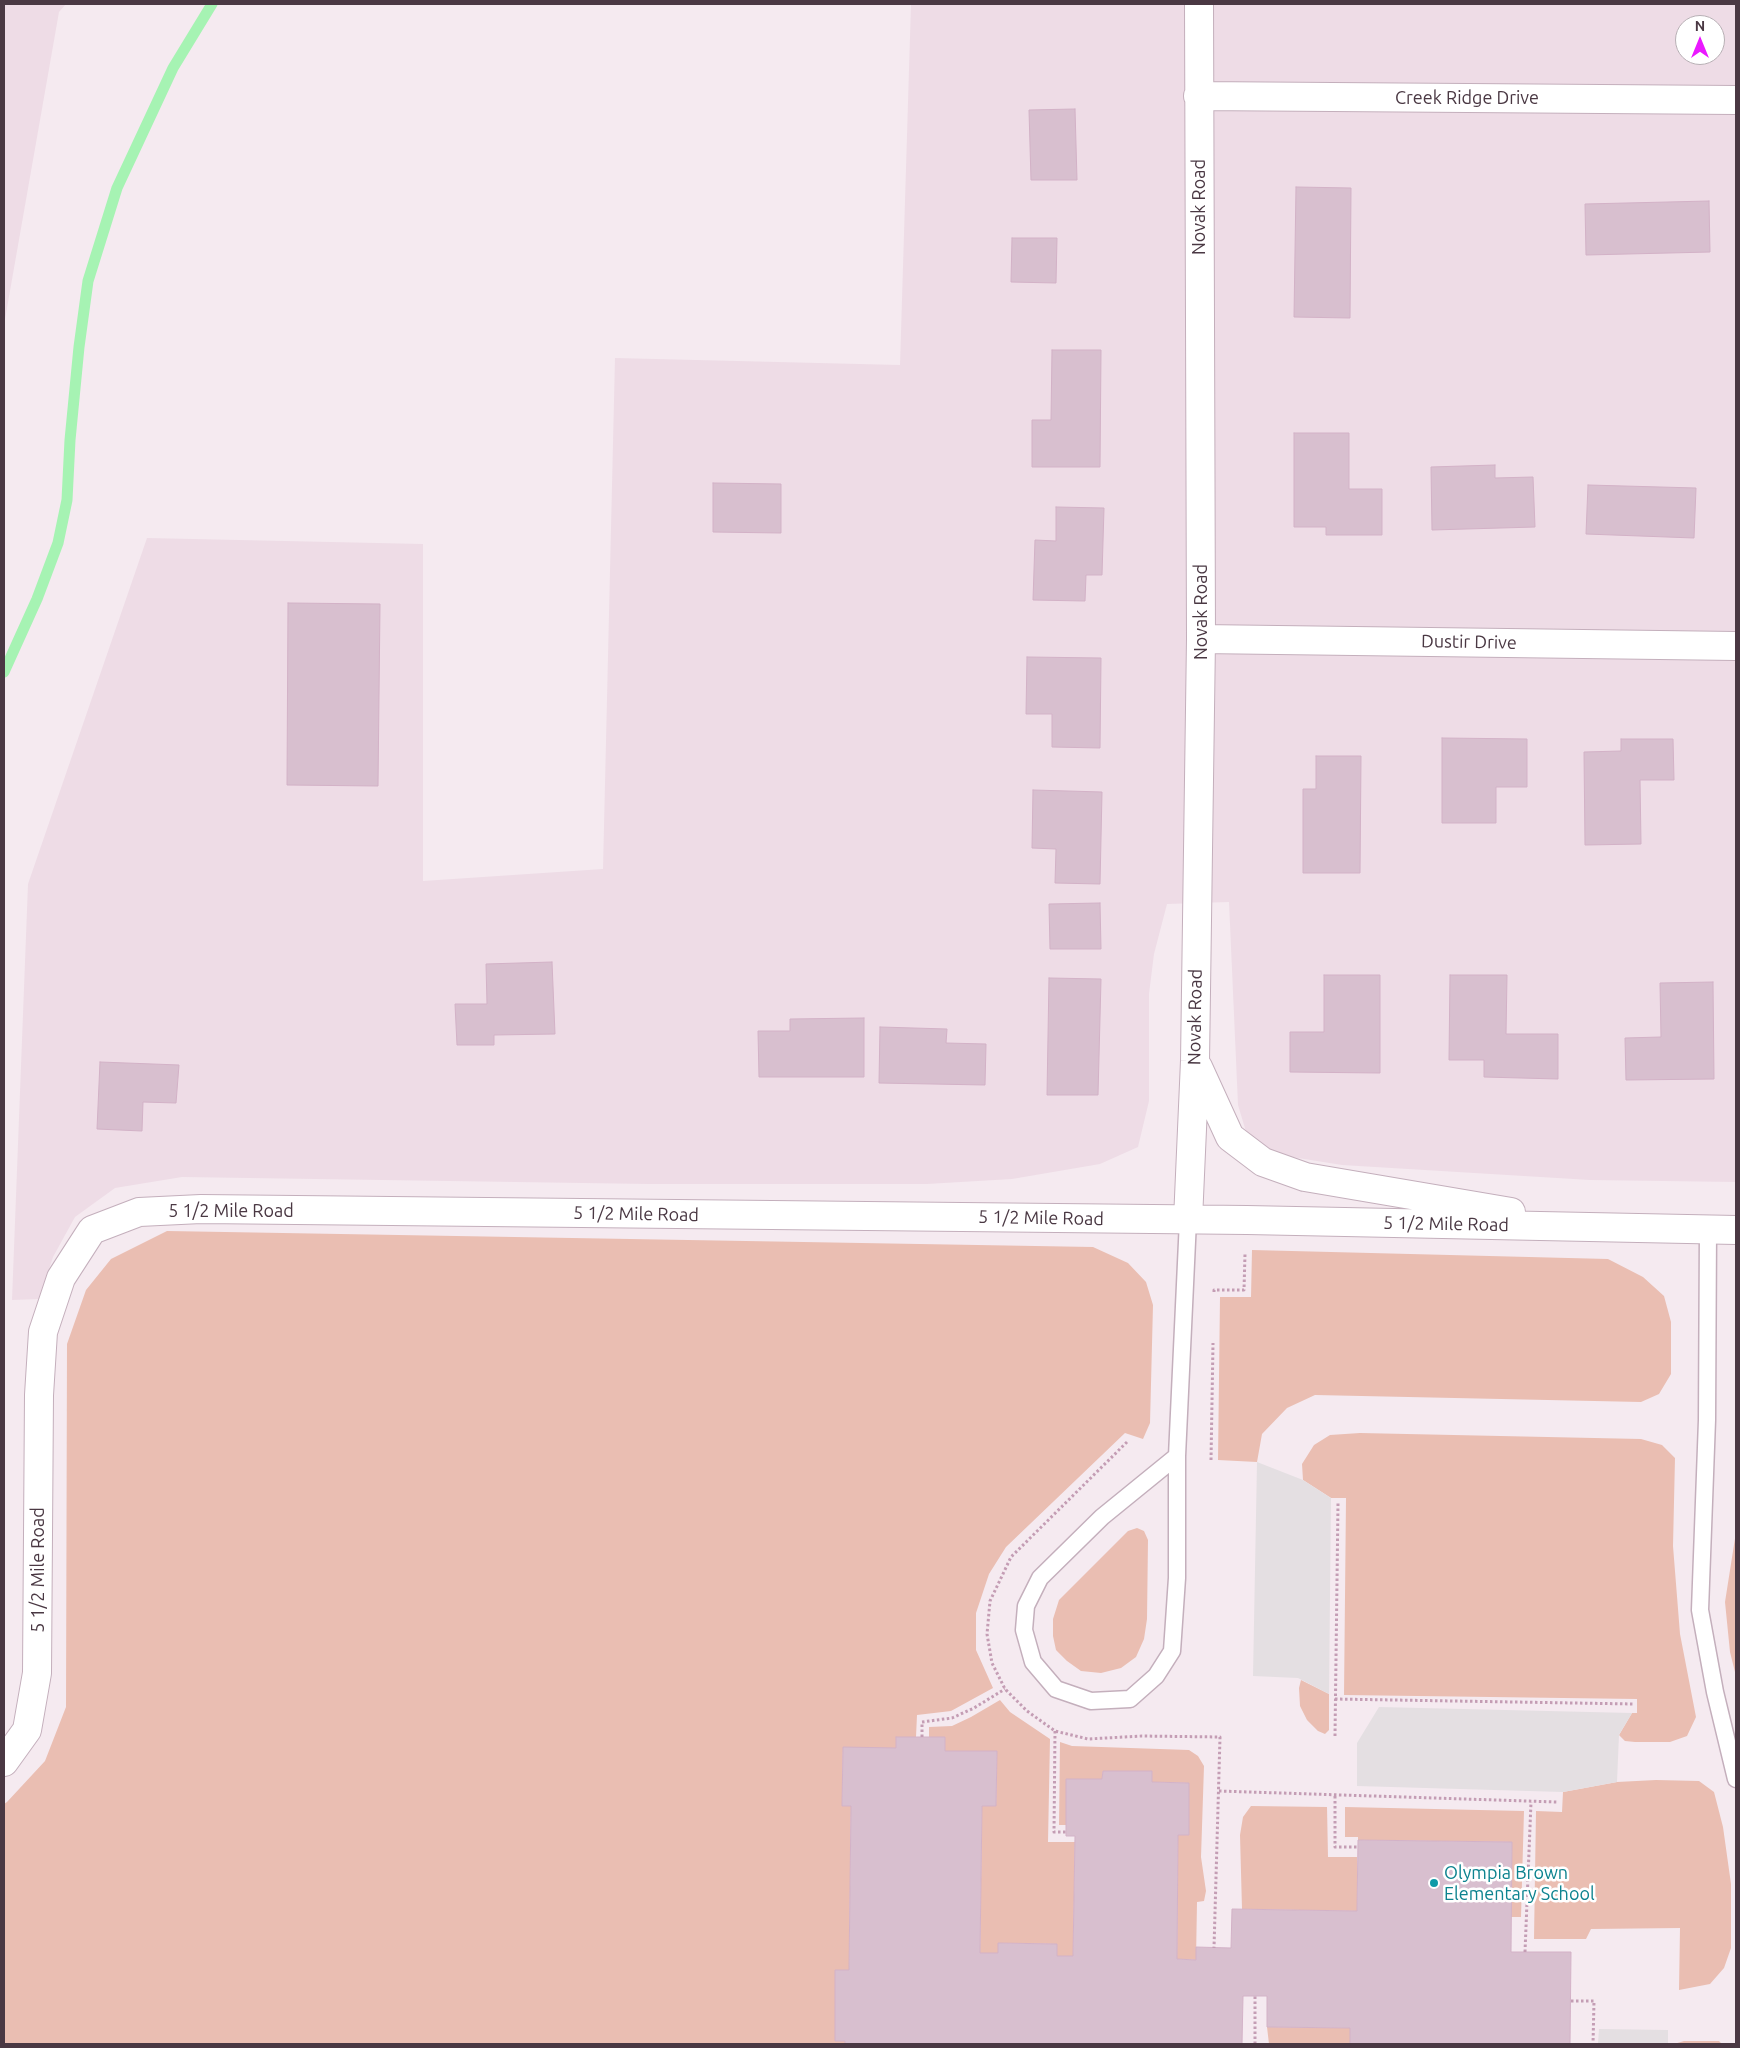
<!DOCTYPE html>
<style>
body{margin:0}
#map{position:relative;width:1740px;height:2048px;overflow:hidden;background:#f5eaf0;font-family:Ubuntu,sans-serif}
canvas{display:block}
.frame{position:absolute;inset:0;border:5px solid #4a3843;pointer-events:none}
.north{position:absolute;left:1675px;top:15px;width:50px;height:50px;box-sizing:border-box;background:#fff;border:1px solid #b7afb4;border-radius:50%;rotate:0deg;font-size:14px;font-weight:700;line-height:20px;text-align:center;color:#4a3843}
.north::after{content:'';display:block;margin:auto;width:18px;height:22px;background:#ea18ff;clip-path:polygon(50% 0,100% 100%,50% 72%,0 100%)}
</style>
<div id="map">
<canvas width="1740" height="2048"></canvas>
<div class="frame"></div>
<div class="north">N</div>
</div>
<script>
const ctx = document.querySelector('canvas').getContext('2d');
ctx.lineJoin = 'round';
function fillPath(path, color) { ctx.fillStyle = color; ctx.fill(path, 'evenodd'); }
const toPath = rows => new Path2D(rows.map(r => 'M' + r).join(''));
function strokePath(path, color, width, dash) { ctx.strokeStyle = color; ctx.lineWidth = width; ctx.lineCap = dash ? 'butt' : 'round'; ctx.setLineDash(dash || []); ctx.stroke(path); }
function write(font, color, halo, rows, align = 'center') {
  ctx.font = font + ' Ubuntu,sans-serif'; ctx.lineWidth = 5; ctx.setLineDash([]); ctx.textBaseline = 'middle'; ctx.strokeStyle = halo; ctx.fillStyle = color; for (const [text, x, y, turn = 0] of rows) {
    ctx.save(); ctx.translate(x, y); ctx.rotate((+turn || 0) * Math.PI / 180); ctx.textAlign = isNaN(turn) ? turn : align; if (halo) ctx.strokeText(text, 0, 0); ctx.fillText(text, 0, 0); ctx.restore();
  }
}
const residential = toPath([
 [4,4,66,4,59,12,4,325],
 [911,4,1736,4,1736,1182,1590,1180,1342,1165,1273,1154,1247,1135,1238,1105,1229,902,1167,904,1154,954,1149,994,1149,1101,1138,1147,1100,1164,1012,1179,927,1184,649,1184,182,1177,115,1188,75,1217,53,1257,39,1299,12,1300,28,884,147,538,423,544,423,881,603,869,615,358,900,365],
 [1685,25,1715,25,1715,55,1685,55]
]);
const green = toPath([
 [167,1231,1093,1247,1128,1263,1146,1282,1153,1305,1150,1423,1143,1439,1125,1433,1006,1547,989,1574,976,1613,976,1650,993,1688,951,1711,917,1715,916,1737,896,1737,896,1748,843,1748,842,1806,851,1806,849,1970,835,1970,835,2040,845,2041,845,2044,4,2044,4,1804,7,1802,45,1761,66,1707,67,1344,86,1290,111,1259],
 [1252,1250,1608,1259,1643,1277,1664,1296,1671,1322,1671,1374,1659,1394,1641,1402,1315,1395,1287,1408,1262,1434,1257,1462,1218,1460,1220,1297,1251,1297],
 [1360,1433,1641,1439,1662,1445,1675,1458,1673,1546,1680,1634,1696,1717,1687,1736,1670,1742,1635,1742,1625,1741,1619,1735,1632,1713,1637,1713,1637,1699,1344,1695,1346,1498,1331,1498,1303,1480,1302,1464,1314,1445,1330,1435],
 [1137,1528,1144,1531,1148,1540,1147,1619,1144,1639,1136,1657,1121,1668,1101,1673,1081,1671,1067,1661,1056,1650,1053,1636,1053,1619,1059,1600,1128,1531],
 [1736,1532,1736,1676,1730,1652,1725,1602],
 [1301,1680,1329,1694,1329,1730,1325,1734,1318,1731,1307,1720,1300,1706,1299,1688],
 [1000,1700,1010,1712,1050,1739,1048,1842,1075,1842,1073,1956,1057,1956,1057,1944,998,1943,998,1953,980,1953,982,1806,996,1805,997,1751,945,1751,945,1738,929,1737,929,1727,952,1726,971,1717],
 [1060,1742,1072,1746,1189,1750,1198,1756,1204,1766,1201,1857,1206,1891,1204,1901,1197,1902,1196,1960,1177,1959,1178,1835,1189,1835,1189,1783,1152,1782,1152,1771,1103,1771,1102,1779,1066,1780,1066,1825,1059,1825],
 [1656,1780,1699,1781,1714,1792,1723,1827,1731,1884,1731,1948,1724,1968,1710,1984,1679,1990,1680,1928,1591,1929,1586,1939,1534,1939,1536,1811,1562,1812,1563,1792,1617,1782],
 [1251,1806,1327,1807,1328,1857,1357,1857,1357,1911,1242,1909,1240,1835,1243,1817],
 [1345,1807,1524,1811,1521,1917,1511,1917,1512,1842,1358,1840,1358,1837,1345,1837],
 [1267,2027,1350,2028,1350,2044,1269,2044],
 [1684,2041,1719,2041,1722,2044,1674,2044]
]);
const parking = toPath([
 [1257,1462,1303,1480,1331,1498,1329,1694,1298,1678,1253,1676],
 [1379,1707,1632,1713,1619,1735,1617,1782,1563,1792,1357,1786,1357,1743],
 [1599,2029,1668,2030,1668,2044,1598,2044]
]);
const stream = toPath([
 [4,672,37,599,58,543,67,500,70,440,79,347,88,281,117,188,173,68,212,4]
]);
const building = toPath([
 [1075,109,1077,180,1031,180,1029,110,1075,109],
 [1296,187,1351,188,1350,318,1294,317,1296,187],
 [1709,201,1710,252,1586,255,1585,204,1709,201],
 [1012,238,1057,238,1056,283,1011,282,1012,238],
 [1052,350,1101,350,1100,467,1032,467,1032,420,1051,420,1052,350],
 [1294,433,1349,433,1349,489,1382,489,1382,535,1326,535,1326,527,1294,527,1294,433],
 [1495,465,1495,478,1533,477,1535,527,1432,530,1431,467,1495,465],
 [713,483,781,484,781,533,713,532,713,483],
 [1588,485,1696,488,1694,538,1586,534,1588,485],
 [1056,507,1104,508,1102,575,1086,575,1085,601,1033,600,1035,540,1056,541,1056,507],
 [288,603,380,604,378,786,287,785,288,603],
 [1027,657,1101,658,1100,748,1052,747,1052,714,1026,714,1027,657],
 [1442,738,1527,739,1527,787,1496,787,1496,823,1442,823,1442,738],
 [1621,739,1673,739,1674,780,1640,780,1641,844,1585,845,1584,752,1621,751,1621,739],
 [1316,756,1361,756,1360,873,1303,873,1303,789,1316,789,1316,756],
 [1033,790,1102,792,1100,884,1055,883,1056,849,1032,848,1033,790],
 [1100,903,1101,949,1050,949,1049,904,1100,903],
 [552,962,555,1034,494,1035,494,1045,457,1045,455,1004,487,1004,486,964,552,962],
 [1324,975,1380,975,1380,1073,1290,1072,1290,1032,1324,1032,1324,975],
 [1450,975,1507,975,1506,1034,1558,1034,1558,1079,1484,1077,1484,1060,1449,1060,1450,975],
 [1049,978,1101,979,1098,1095,1047,1095,1049,978],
 [1713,982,1714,1079,1626,1080,1625,1038,1661,1037,1660,983,1713,982],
 [864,1018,864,1077,759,1077,758,1031,790,1031,790,1019,864,1018],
 [880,1027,947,1029,946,1043,986,1044,985,1085,879,1083,880,1027],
 [100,1062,179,1065,176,1103,143,1102,142,1131,97,1129,100,1062],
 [896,1737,945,1737,945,1751,997,1751,996,1806,982,1806,980,1953,998,1953,998,1943,1057,1944,1057,1956,1073,1956,1075,1836,1066,1836,1066,1779,1102,1779,1103,1771,1152,1771,1152,1782,1189,1783,1189,1835,1178,1835,1177,1959,1196,1960,1196,1947,1231,1948,1232,1909,1357,1911,1358,1840,1512,1842,1511,1952,1571,1952,1570,2044,1350,2044,1350,2028,1267,2027,1267,1996,1243,1996,1242,2044,845,2044,845,2041,835,2041,835,1970,849,1970,851,1806,842,1806,843,1747,896,1748,896,1737]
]);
const path = toPath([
 [1214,1292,1214,1290,1244,1290,1245,1254],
 [1127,1442,1011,1557,990,1601,987,1634,992,1663,1005,1689,1027,1711,1055,1731,1088,1739,1142,1736,1220,1737,1214,1948],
 [1211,1460,1213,1343],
 [1335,1699,1634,1704],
 [1055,1731,1054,1832,1066,1832],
 [1335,1736,1338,1503],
 [922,1737,922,1722,952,1718,974,1708,1005,1689],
 [1219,1791,1557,1802],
 [1335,1796,1335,1847,1358,1847],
 [1525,1952,1531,1802],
 [1571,2001,1594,2001,1593,2044],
 [1255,2044,1255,1996]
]);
const service = toPath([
 [1708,1229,1707,1420,1700,1610,1715,1692,1736,1779],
 [1177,1456,1102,1517,1040,1578,1026,1606,1024,1630,1033,1662,1056,1689,1091,1701,1130,1699,1156,1676,1172,1651,1177,1578,1177,1456,1188,1220]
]);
const minor = toPath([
 [1198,96,1736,100],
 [1201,639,1736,646],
 [1198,1067,1230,1137,1263,1162,1305,1177,1511,1212],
 [1188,1220,1195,1061,1201,639,1199,4],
 [4,1762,27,1730,37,1673,39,1395,43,1332,61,1278,92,1230,139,1212,201,1209,1247,1220,1736,1230]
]);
const markers = [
 [1434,1883,5,"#0f9aa8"]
];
const streetNames = [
 ["Creek Ridge Drive",1467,98],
 ["Novak Road",1199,207,-90],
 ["Novak Road",1201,612,-90],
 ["Dustir Drive",1469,642,1],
 ["Novak Road",1195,1017,-89],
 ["5 1/2 Mile Road",231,1211],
 ["5 1/2 Mile Road",636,1214,1],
 ["5 1/2 Mile Road",1041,1218,1],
 ["5 1/2 Mile Road",1446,1224,1],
 ["5 1/2 Mile Road",38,1570,-90]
];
const cultureNames = [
 ["Olympia Brown",1444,1873],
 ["Elementary School",1444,1894]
];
fillPath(residential, '#eedce6');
fillPath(green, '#eabeb2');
fillPath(parking, '#e4dfe2');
strokePath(stream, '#a6f3b3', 11);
fillPath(building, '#d8bfcf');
strokePath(building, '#d3b2c7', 1);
strokePath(service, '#c4afbc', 19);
strokePath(minor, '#c4afbc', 30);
strokePath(path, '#c49db4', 3, [2.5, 2.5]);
strokePath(service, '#fff', 16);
strokePath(minor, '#fff', 28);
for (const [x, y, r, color] of markers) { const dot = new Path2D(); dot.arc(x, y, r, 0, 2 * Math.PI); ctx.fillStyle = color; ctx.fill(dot); strokePath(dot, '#fff', 2); }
write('18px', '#4a3843', '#fff', streetNames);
write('18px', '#0d838f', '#fff', cultureNames, 'left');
</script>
